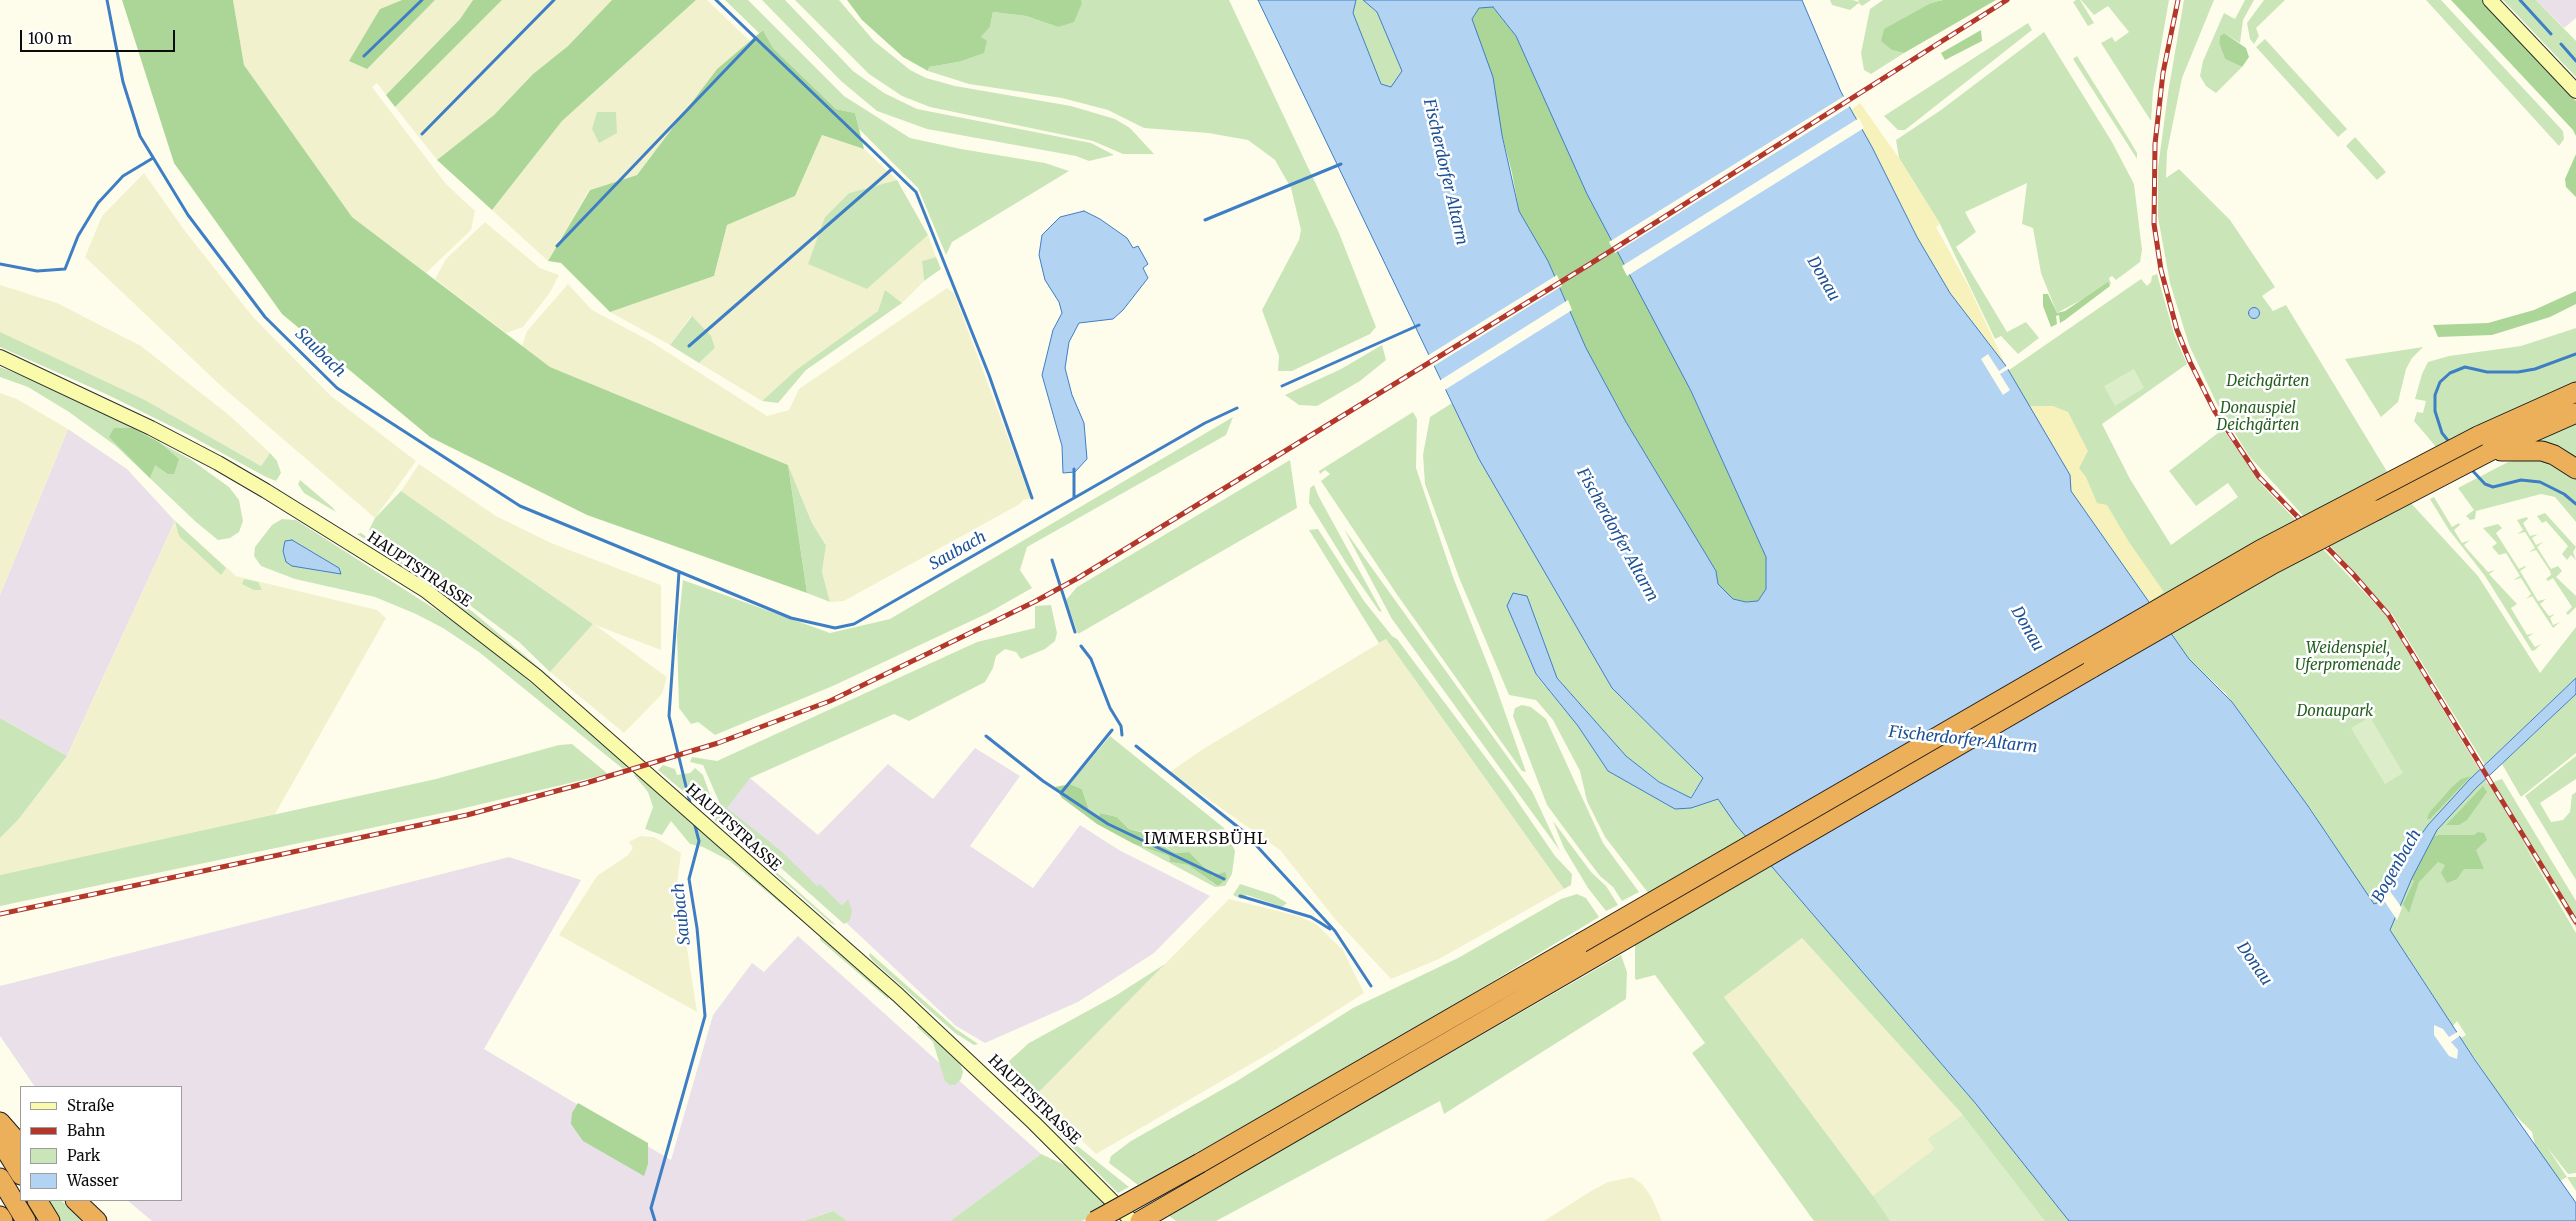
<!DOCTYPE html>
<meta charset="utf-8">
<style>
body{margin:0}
#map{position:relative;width:2576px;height:1221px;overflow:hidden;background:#fefdec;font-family:Merriweather,serif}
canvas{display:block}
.legend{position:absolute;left:20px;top:1086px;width:162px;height:115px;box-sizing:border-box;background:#fff;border:1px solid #9e9e9e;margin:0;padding:6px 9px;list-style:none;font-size:15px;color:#0c0c0c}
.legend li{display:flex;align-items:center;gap:10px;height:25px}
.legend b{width:25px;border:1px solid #9e9e9e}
.scale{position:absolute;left:20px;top:30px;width:155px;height:22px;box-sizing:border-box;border:2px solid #0c0c0c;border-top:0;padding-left:6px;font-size:15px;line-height:18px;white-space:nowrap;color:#0c0c0c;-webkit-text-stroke:4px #fff;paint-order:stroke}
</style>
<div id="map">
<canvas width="2576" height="1221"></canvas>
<ul class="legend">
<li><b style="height:6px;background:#f9fbaa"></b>Straße</li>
<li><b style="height:6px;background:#b4372c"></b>Bahn</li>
<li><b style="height:14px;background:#cae6b8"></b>Park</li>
<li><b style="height:14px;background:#b3d3f2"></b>Wasser</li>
</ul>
<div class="scale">100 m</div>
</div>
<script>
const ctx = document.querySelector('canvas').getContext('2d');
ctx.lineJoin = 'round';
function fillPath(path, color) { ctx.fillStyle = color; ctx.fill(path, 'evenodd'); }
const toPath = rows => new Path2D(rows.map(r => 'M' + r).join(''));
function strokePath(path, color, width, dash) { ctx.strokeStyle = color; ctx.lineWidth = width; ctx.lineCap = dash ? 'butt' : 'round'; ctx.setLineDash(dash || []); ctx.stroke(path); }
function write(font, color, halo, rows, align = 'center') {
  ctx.font = font + ' Merriweather,serif'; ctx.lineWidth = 5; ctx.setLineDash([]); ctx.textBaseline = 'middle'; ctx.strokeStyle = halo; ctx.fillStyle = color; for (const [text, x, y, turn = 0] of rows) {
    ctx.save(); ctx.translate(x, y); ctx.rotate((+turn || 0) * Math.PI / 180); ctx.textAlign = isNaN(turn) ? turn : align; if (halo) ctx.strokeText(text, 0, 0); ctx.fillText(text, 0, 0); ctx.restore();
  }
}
const industrial = toPath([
 [2536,0,2576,0,2576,18,2564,28],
 [68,429,127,469,175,521,67,756,0,718,0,595],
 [975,748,1020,776,970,846,1033,888,1080,825,1119,850,1210,896,1154,953,1078,1002,985,1043,956,1026,722,806,750,778,818,835,888,764,933,799],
 [509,857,581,880,484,1049,671,1160,713,1015,752,963,764,972,798,936,1041,1154,950,1221,848,1221,833,1211,804,1221,152,1221,127,1200,181,1200,181,1087,35,1087,0,1036,0,986]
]);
const farmland = toPath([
 [233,0,402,0,380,9,366,69,435,0,473,0,460,19,386,95,377,83,372,87,446,184,475,211,471,230,426,273,352,217,244,65],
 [502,0,612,0,568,46,533,74,494,115,437,160,395,107],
 [696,0,707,0,750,41,717,69,637,175,589,190,548,261,492,210,562,121],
 [822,135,864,149,897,180,849,193,825,217,867,289,928,235,936,257,922,261,924,281,902,303,885,291,878,311,796,370,762,401,699,363,715,348,691,316,670,345,610,312,714,276,727,225,795,196],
 [144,173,185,231,253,317,331,396,416,461,375,518,220,385,85,257,102,216],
 [485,222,540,268,559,275,549,294,523,327,506,333,435,279,446,259],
 [568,284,592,310,650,341,767,416,789,410,799,389,947,288,954,293,1031,499,1023,500,1020,504,844,601,830,602,822,572,826,544,812,523,788,465,550,367,522,346,527,331],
 [0,285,57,303,141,346,229,415,270,453,261,466,145,400,0,333],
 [0,393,17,399,68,429,0,595],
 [419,464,496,516,551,543,661,585,661,650,595,625,667,677,662,694,624,733,550,672,593,624,401,491],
 [175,521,236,576,377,610,386,618,274,816,0,875,0,838,18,820,67,756],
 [1386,639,1564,889,1439,959,1391,979,1335,919,1280,850,1170,772,1200,751],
 [640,836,654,837,681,853,677,884,697,1012,559,935,597,876,628,855,633,848,629,842],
 [1229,899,1298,916,1316,924,1343,950,1364,993,1275,1050,1096,1154,1035,1096],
 [1802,938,1963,1115,1929,1139,1936,1149,1873,1196,1724,997],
 [1632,1177,1642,1184,1651,1196,1662,1221,1544,1221,1591,1191,1608,1182]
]);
const green = toPath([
 [725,0,748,0,844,96,910,138,961,149,1045,163,1069,171,952,242,946,255,918,188,859,129,855,113,836,109,773,48,763,30,759,33],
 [762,0,785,0,853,71,884,93,917,109,1091,143,1114,155,1089,161,1076,156,927,129,877,111,841,81],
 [795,0,839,0,874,41,910,70,926,78,955,86,1071,106,1115,119,1130,128,1154,154,1123,154,1093,141,930,107,902,96,869,74],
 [1081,0,1229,0,1339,233,1376,327,1370,334,1292,371,1278,371,1279,356,1262,310,1299,240,1301,230,1291,188,1275,160,1248,140,1208,133,1144,128,1108,110,1062,98,969,84,928,71,929,67,958,62,990,27,993,12,1026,16,1058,27,1082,3],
 [1356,0,1363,0,1377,12,1402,71,1392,87,1381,84,1353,13],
 [1830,0,1853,0,1859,2,1858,0,1871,0,1862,6,1859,3,1850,10,1832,5],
 [1883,0,1943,0,1931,3,1912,16,1892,50,1904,53,1871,74,1864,70,1861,53,1870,9],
 [2076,0,2080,0,2094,23,2088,26,2073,2],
 [2081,0,2169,0,2153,91,2151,121,2101,43,2112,37,2115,42,2129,32,2108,6,2094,15],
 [2184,0,2214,0,2182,78,2167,152,2166,178,2179,169,2230,220,2275,287,2262,296,2273,311,2286,305,2397,488,2478,576,2540,673,2576,627,2576,678,2485,765,2392,614,2249,456,2217,404,2189,345,2170,283,2158,217,2158,168,2168,93],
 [2245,0,2254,0,2243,20,2240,43,2224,33,2220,36,2219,43,2225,59,2242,67,2216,93,2206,86,2200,76,2203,61,2224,13,2235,19],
 [2264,0,2285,0,2256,28,2259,36,2254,44,2250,39,2247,23],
 [2426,0,2441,0,2563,131,2564,139,2559,146],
 [2503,0,2536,0,2576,41,2576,77],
 [2028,23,2032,30,1905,130,1898,130,1884,116],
 [2044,32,2112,142,2134,184,2142,250,2140,262,2116,280,2112,276,2109,278,2111,284,2057,313,2041,273,2033,228,2022,224,2027,183,1965,212,1976,232,1956,247,2007,332,2026,322,2039,338,2018,354,2001,336,1995,339,1940,224,1899,158,1896,140,1941,110],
 [2265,39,2347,129,2338,137,2256,47],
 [2077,56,2130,141,2137,153,2137,159,2073,59],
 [597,112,616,112,617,133,599,143,592,129],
 [2355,137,2386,172,2377,180,2346,146],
 [897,180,928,235,867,289,808,264,825,217,849,193],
 [936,257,941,269,924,281,922,261],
 [2157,274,2174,334,2187,364,2102,424,2130,479,2171,545,2238,497,2228,483,2196,506,2169,471,2223,429,2262,485,2386,615,2488,784,2502,779,2576,901,2576,928,2520,837,2576,933,2576,1173,2568,1174,2547,1147,2567,1177,2576,1177,2576,1191,2567,1177,2560,1181,2536,1149,2532,1132,2509,1109,2461,1038,2466,1035,2457,1021,2453,1026,2312,811,2226,694,2189,659,2071,491,2009,370,2141,279,2147,286,2151,282,2152,276],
 [885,290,902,303,806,370,778,403,762,401,796,370,878,311],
 [692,316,711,336,715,348,699,363,670,345],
 [2576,328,2576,384,2437,448,2414,421,2417,412,2423,413,2426,401,2415,399,2422,374,2428,362,2449,356,2521,346],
 [0,332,145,400,261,466,270,453,277,461,281,473,276,481,266,477,189,435,106,394,0,347],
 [1382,345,1386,360,1360,381,1317,406,1299,405,1285,395,1341,369],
 [2423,347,2412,358,2406,369,2398,402,2381,417,2345,359],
 [0,367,68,394,190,459,229,487,239,500,243,521,239,532,230,538,218,540,196,522,116,446,69,412,28,387,0,377],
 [1452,403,1479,459,1612,688,1703,778,1690,798,1659,782,1626,756,1557,678,1527,596,1507,606,1536,675,1578,726,1608,771,1691,808,1718,799,1748,839,1649,894,1605,837,1587,801,1580,771,1553,720,1536,700,1509,695,1460,580,1425,484,1423,455,1430,417],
 [1413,412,1417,419,1416,468,1453,577,1491,673,1526,772,1522,771,1398,596,1321,481,1330,474,1325,470,1320,474,1319,471],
 [1233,417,1226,435,1027,547,1020,570,1032,588,988,613,835,685,715,735,698,722,691,724,679,708,677,635,683,580,830,633,890,619],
 [2576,421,2576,464,2520,446],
 [2529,459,2551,462,2576,478,2576,522,2555,497,2541,494,2476,511,2475,519,2470,520,2466,516,2474,510,2458,488,2508,462],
 [1290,460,1297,508,1078,634,1066,600,1077,587],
 [788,465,812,523,826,545,822,572,830,602,807,593],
 [300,480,332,507,336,512,304,493,298,484],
 [1314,485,1319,497,1382,612,1379,611,1346,563,1309,503,1310,488],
 [401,491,593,624,550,672,519,642,369,530,375,518],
 [2434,497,2452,527,2459,523,2460,525,2454,530,2462,543,2470,540,2464,545,2469,551,2488,572,2495,570,2489,574,2517,604,2511,608,2527,635,2534,633,2528,637,2535,647,2541,644,2535,650,2532,651,2485,576,2449,530,2430,499],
 [2545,513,2576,547,2573,552,2576,560,2571,555,2567,560,2562,554,2568,546,2546,521,2542,523,2537,516],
 [2527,517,2528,519,2523,523,2530,536,2538,534,2532,538,2536,545,2543,542,2537,547,2551,569,2558,566,2562,571,2556,577,2576,596,2576,607,2568,615,2566,613,2572,607,2553,578,2548,581,2546,579,2551,575,2550,571,2536,550,2529,552,2535,548,2525,532,2517,534,2523,530,2517,520],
 [282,519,296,520,438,611,485,644,629,766,623,769,479,652,443,628,416,614,375,597,295,579,261,566,254,556,255,547,272,525],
 [175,521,226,568,221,575,179,536],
 [2498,524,2502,528,2496,533,2519,569,2525,566,2526,567,2520,571,2538,601,2546,599,2540,604,2549,616,2555,614,2550,618,2553,625,2560,622,2553,628,2532,596,2526,599,2531,594,2521,578,2513,580,2520,576,2506,553,2499,555,2492,547,2497,543,2483,528],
 [1318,529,1364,601,1392,636,1397,639,1507,786,1555,856,1572,874,1571,885,1564,889,1386,639,1379,643,1309,530],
 [1344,529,1532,791,1560,851,1392,619],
 [361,533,473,612,561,686,432,585,357,534],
 [244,579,258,582,262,590,254,590,242,584],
 [1051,605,1057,633,1055,641,1045,649,1021,659,1016,652,1005,649,996,656,993,668,985,682,909,721,894,714,750,778,727,808,781,851,817,886,820,884,842,906,848,899,852,911,850,920,844,924,735,827,723,811,703,765,690,762,692,757,717,761,977,642,1035,628,1035,606],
 [2576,694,2576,753,2521,797,2502,764],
 [1522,705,1531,707,1546,719,1603,843,1639,892,1622,901,1613,887,1600,876,1584,855,1547,805,1513,716,1515,708],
 [0,718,67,756,18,820,0,838],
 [1110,736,1224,828,1235,851,1232,874,1225,886,1215,887,1134,844,1169,856,1170,862,1188,865,1218,886,1213,876,1189,852,1175,853,1146,833,1129,829,1117,817,1100,813,1099,816,1089,810,1082,789,1070,784],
 [572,744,608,774,452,811,0,906,0,875,436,779,559,745],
 [2576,756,2576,779,2540,803,2551,822,2563,820,2570,812,2572,795,2576,792,2576,880,2525,796],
 [663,765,675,769,677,775,690,773,695,768,703,775,716,811,727,828,836,925,831,923,715,821,715,818,658,770],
 [641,773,889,995,888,999,820,940,820,936,730,861,703,847,690,844,671,821,662,835,645,829,653,807,648,792,634,775],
 [1553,821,1591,872,1606,886,1618,905,1606,911,1588,888,1564,848],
 [1772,866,1976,1104,2069,1221,1814,1221,1692,1053,1705,1043,1655,975,1636,980,1635,978,1635,944],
 [1802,938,1963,1115,1928,1139,1935,1149,1873,1196,1724,997],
 [1240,884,1274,895,1287,903,1282,907,1247,895,1241,899,1233,895],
 [1577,894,1586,898,1599,917,1353,1066,1138,1185,1109,1163,1111,1156,1131,1141,1237,1081,1353,1008,1458,958,1561,899],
 [870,953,956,1029,978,1044,974,1045,955,1033,873,961,869,956],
 [1621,955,1627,972,1626,999,1444,1114,1440,1101,1216,1221,1176,1221,1168,1215],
 [1165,964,1035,1096,1022,1086,1009,1061,1029,1043,1115,996],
 [919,1025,956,1058,961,1066,963,1072,961,1079,955,1085,950,1085,945,1081,933,1042,917,1027],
 [1005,1070,1017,1088,1070,1140,1129,1187,1118,1193,1016,1091,1008,1080],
 [1041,1154,1067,1166,1108,1207,1082,1221,950,1221],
 [44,1200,61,1200,82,1221,57,1221],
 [833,1211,848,1221,804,1221]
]);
const forest = toPath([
 [122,0,233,0,244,65,352,217,550,367,788,465,807,593,587,515,430,437,282,314,174,163],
 [402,0,435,0,367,69,349,61,380,9],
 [473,0,502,0,395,107,386,95,460,19],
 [612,0,696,0,562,121,492,210,437,160,494,115,533,74,568,46],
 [847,0,1081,0,1082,3,1074,22,1058,27,1026,16,993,12,990,27,981,37,987,41,984,53,958,62,929,67,928,71,903,57,862,20],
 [1943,0,1996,0,1904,53,1892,50,1881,41,1884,29,1931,3],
 [2451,0,2482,0,2576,101,2576,136,2573,130],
 [1493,7,1516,36,1552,114,1691,391,1766,557,1766,589,1758,601,1746,602,1733,599,1718,584,1716,571,1626,422,1586,348,1548,261,1519,211,1512,173,1472,19,1479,8],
 [763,30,773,48,836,109,855,113,864,149,822,135,795,196,727,225,714,276,610,312,561,263,548,261,590,190,637,175,717,69],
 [1981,30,1982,41,1945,60,1941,53],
 [2224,33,2246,48,2249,57,2242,67,2225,59,2219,43,2220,36],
 [2576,154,2576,197,2566,187,2565,179],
 [2108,282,2110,286,2065,320,2060,323,2059,315,2056,316,2057,324,2051,327,2043,306,2043,294,2048,294,2057,313,2065,311],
 [2576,291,2576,304,2550,317,2492,335,2438,337,2433,325,2488,323,2534,310],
 [114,428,132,428,159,442,179,459,174,474,168,474,155,465,150,478,109,437],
 [2471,776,2430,819,2427,819,2429,813,2451,788,2461,779],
 [1070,784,1082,789,1089,810,1099,816,1100,813,1117,817,1129,829,1155,836,1158,843,1175,853,1189,852,1213,876,1225,872,1227,878,1218,886,1188,865,1170,862,1169,856,1134,844,1097,824,1062,798,1055,787],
 [2483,786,2487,792,2467,820,2459,825,2446,825],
 [2478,832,2484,833,2487,840,2476,850,2484,869,2464,869,2457,879,2447,883,2441,873,2445,865,2438,862,2419,882,2409,913,2403,904,2414,881,2410,877,2387,884,2381,877,2397,866,2401,861,2399,855,2403,848,2414,841,2439,835,2474,835],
 [578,1103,648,1143,648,1164,644,1176,583,1141,571,1124,572,1113]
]);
const sand = toPath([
 [1860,103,1899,158,1940,224,1936,227,1968,285,2006,366,1950,293,1917,237,1851,110],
 [2028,406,2053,406,2068,412,2088,451,2079,468,2086,477,2097,503,2107,505,2129,542,2164,592,2149,602,2071,491,2070,475]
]);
const pitch = toPath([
 [2134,369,2144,388,2115,406,2104,386],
 [2370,717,2403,773,2385,784,2351,728],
 [1963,1115,2045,1221,1890,1221,1873,1196,1935,1149,1928,1139]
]);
const water = toPath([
 [1258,0,1356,0,1353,13,1381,84,1391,87,1402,71,1377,12,1363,0,1802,0,1841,92,1872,147,1917,237,1950,293,2006,366,2070,475,2071,491,2189,659,2232,702,2308,806,2374,904,2382,901,2405,857,2428,825,2469,780,2576,678,2576,694,2476,788,2437,830,2412,878,2390,930,2475,1060,2576,1203,2576,1221,2069,1221,1976,1104,1736,825,1718,799,1691,808,1675,809,1608,771,1578,726,1536,674,1507,606,1513,593,1527,596,1557,678,1626,756,1659,782,1691,798,1703,778,1612,688,1479,459,1258,0],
 [1493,7,1516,36,1587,194,1691,391,1766,557,1766,589,1758,601,1746,602,1733,599,1718,584,1716,571,1626,422,1586,348,1548,261,1519,211,1502,135,1493,77,1472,19,1479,8,1493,7],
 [1084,211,1100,219,1127,238,1133,248,1138,246,1148,264,1143,268,1148,278,1123,310,1113,319,1079,323,1069,342,1065,368,1072,395,1084,423,1087,459,1075,472,1063,473,1062,446,1042,375,1053,330,1062,313,1059,302,1045,280,1039,255,1042,235,1060,217,1084,211],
 '2248.5 313a5.5 5.5 0 1 1 11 0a5.5 5.5 0 1 1-11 0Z',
 [292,540,339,568,341,574,292,566,286,562,283,551,285,541,292,540]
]);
const pier = toPath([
 [1846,95,1852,105,1615,253,1609,242],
 [1859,118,1864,128,1627,276,1622,266],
 [1557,275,1562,286,1432,367,1427,356],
 [1568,300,1572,310,1443,391,1439,381],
 [1988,354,1999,371,2008,365,2010,368,2000,374,2010,390,2003,395,1981,359],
 [2387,887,2402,908,2397,920,2381,896],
 [2434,1025,2443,1029,2449,1037,2459,1031,2461,1035,2451,1042,2458,1050,2457,1059,2449,1056,2434,1035]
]);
const stream = toPath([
 [107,0,123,82,140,136,188,215,265,317,337,388,520,506,791,618,835,628,854,624,1205,423,1237,408],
 [716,0,916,192,989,375,1032,498],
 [2520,0,2551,34],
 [2561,44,2576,61],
 [364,56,422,0],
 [422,134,554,0],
 [1205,220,1341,164],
 [557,246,756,38],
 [0,264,37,271,65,269,78,236,98,203,123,176,153,158],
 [689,346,892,169],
 [1282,386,1419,325],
 [2450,443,2442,433,2435,411,2435,395,2440,382,2450,373,2465,367,2487,372,2518,372,2535,369,2576,354],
 [2471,469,2485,484,2493,487,2521,480,2540,482,2564,494,2576,504],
 [1074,498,1074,469],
 [1052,560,1075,632],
 [679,572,669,716,691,807],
 [1081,646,1091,659,1110,708,1121,726,1122,735],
 [986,736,1043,781,1108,824,1224,879],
 [1136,746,1243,831,1335,931,1371,986],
 [1061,793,1112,730],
 [1240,896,1311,917,1330,929],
 [655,1221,651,1208,705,1016,697,928,689,879,699,841,694,822]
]);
const secondary = toPath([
 [2490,0,2576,91],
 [0,357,151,428,218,463,266,491,425,590,536,676,898,995,1034,1123,1132,1221]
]);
const motorway = toPath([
 [2478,436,2576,392],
 [2501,451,2542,451,2554,455,2576,469],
 [2377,510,2490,451,2576,413],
 [0,1122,21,1146],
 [0,1141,21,1175],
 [1200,1163,1581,943],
 [0,1178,26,1221],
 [37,1200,50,1221],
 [75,1200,97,1221],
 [0,1216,3,1221],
 [1140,1221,2092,668]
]);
const rail = toPath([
 [2178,0,2163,73,2155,144,2154,224,2161,270,2177,330,2190,362,2214,410,2259,477,2353,574,2388,614,2576,922],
 [0,914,467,815,586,783,718,743,830,701,1034,602,1078,578,1590,264,2007,0]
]);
const motorwayBridge = toPath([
 [2092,668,2273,564,2377,510],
 [1581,943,2260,550,2478,436],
 [1095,1221,1200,1163]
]);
const parkNames = [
 ["Deichgärten",2268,382],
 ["Donauspiel",2258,409],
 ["Deichgärten",2258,426],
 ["Weidenspiel,",2348,649],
 ["Uferpromenade",2348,666],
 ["Donaupark",2335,712]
];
const streetNames = [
 ["HAUPTSTRASSE",419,570,34],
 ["HAUPTSTRASSE",733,828,42],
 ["HAUPTSTRASSE",1034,1100,44]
];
const waterNames = [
 ["Fischerdorfer Altarm",1445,172,77],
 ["Donau",1823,279,60],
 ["Saubach",320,353,44],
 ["Fischerdorfer Altarm",1617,535,61],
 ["Saubach",958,551,-29],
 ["Donau",2027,629,60],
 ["Fischerdorfer Altarm",1963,740,6],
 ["Bogenbach",2397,866,-60],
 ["Saubach",682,914,-96],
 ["Donau",2254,964,55]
];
const neighbourhoodNames = [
 ["IMMERSBÜHL",1206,839]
];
fillPath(industrial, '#eae0ea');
fillPath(farmland, '#f1f2cd');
fillPath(green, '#cae6b8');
fillPath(forest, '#acd698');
fillPath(sand, '#f7f1bb');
fillPath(pitch, '#dceec9');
fillPath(water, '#b3d3f2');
strokePath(water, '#3e7ec5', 1);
fillPath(pier, '#fefdec');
strokePath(stream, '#3e7ec5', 3);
strokePath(secondary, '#2e2e2e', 16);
strokePath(motorway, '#1d1d1d', 21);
strokePath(secondary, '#f9fbaa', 14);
strokePath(motorway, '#ecb05b', 19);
strokePath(rail, '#b4372c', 5);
strokePath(rail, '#fff', 3, [9]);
strokePath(motorwayBridge, '#1d1d1d', 21, []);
strokePath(motorwayBridge, '#ecb05b', 19);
write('italic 15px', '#255f20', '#fff', parkNames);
write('15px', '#0c0c0c', '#fff', streetNames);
write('italic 16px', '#1d5196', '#fff', waterNames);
ctx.letterSpacing = '1px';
write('16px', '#0c0c0c', '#fff', neighbourhoodNames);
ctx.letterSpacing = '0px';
</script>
